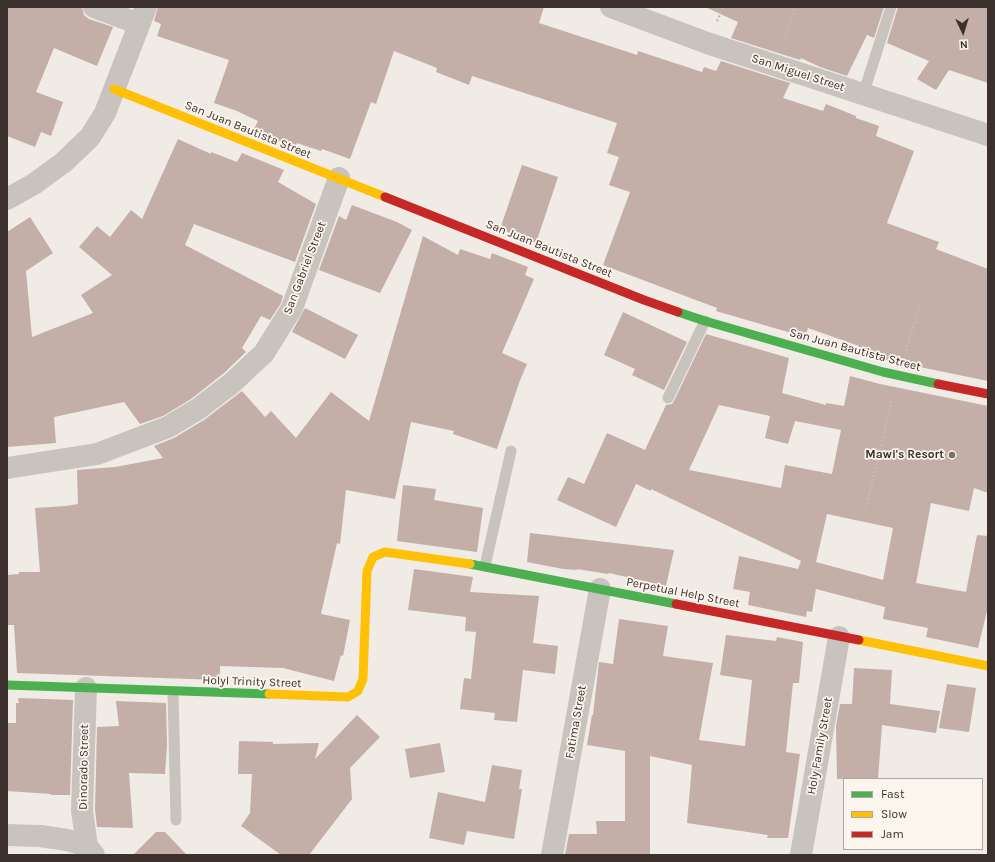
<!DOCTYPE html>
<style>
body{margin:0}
#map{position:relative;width:995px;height:862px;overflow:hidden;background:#f0ebe5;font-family:Karla,sans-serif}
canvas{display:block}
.frame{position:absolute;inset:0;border:8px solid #3b302b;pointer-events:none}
.legend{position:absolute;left:843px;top:778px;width:140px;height:72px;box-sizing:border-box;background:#fbf5ee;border:1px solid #aea6a0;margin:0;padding:5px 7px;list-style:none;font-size:12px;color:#3b302b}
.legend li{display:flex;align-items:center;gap:8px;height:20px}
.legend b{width:20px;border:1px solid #aea6a0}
.north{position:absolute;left:943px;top:12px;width:40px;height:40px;-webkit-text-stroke:3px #fbf5ee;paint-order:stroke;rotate:176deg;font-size:11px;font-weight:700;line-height:16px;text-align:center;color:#3b302b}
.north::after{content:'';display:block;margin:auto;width:14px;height:18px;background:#3b302b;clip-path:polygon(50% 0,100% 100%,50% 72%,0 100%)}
</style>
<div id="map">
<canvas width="995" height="862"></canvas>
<div class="frame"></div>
<ul class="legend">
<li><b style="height:5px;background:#4caf50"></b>Fast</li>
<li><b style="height:5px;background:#ffc107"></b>Slow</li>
<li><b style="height:5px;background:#c62828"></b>Jam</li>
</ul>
<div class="north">N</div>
</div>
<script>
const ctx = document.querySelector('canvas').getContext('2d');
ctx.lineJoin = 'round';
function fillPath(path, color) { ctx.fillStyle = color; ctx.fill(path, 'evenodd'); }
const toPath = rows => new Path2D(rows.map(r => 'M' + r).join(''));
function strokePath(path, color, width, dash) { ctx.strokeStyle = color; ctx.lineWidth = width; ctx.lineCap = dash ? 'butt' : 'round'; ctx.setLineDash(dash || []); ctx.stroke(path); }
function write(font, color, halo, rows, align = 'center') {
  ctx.font = font + ' Karla,sans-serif'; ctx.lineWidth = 3.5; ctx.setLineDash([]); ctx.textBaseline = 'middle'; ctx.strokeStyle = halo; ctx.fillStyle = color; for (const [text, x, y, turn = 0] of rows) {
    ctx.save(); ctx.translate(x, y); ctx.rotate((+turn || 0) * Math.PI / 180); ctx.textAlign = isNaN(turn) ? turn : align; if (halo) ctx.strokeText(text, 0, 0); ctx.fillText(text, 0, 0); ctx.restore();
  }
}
const building = toPath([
 [7,7,82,7,84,15,89,19,113,27,97,66,54,48,36,92,63,102,51,136,41,132,35,147,7,136],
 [158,7,544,7,539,23,637,55,638,51,702,72,704,67,716,71,721,61,790,83,783,98,823,111,826,104,856,116,856,118,879,126,876,136,914,151,887,223,939,242,936,249,988,269,988,381,886,360,857,352,859,346,808,328,805,337,716,311,717,308,603,265,630,192,609,185,619,157,607,153,617,123,472,76,469,85,436,72,437,68,394,51,376,104,371,102,350,159,322,149,321,151,297,143,295,147,253,131,258,121,237,111,214,103,229,60,157,36,161,24,154,21],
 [705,7,884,7,874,38,867,35,847,76,820,67,801,58,800,60,731,38,738,22],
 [898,7,988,7,988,83,949,70,936,90,917,79,929,61,887,43],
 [178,139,211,154,211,152,237,162,242,153,284,170,278,182,316,204,295,262,194,224,185,245,283,296,281,303,270,320,261,316,242,348,246,352,224,373,191,399,163,416,140,424,124,402,54,417,56,443,7,447,7,232,30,217,53,253,26,271,32,337,93,313,81,295,112,275,79,247,97,226,110,237,131,210,142,219],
 [522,165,558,177,536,243,500,229],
 [352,205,397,222,412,230,380,293,319,270,339,216,346,220],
 [423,236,458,255,460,249,490,259,492,253,528,267,525,275,534,279,502,353,527,364,519,383,497,449,453,434,454,431,411,422,395,499,346,490,340,544,337,543,321,614,350,620,343,656,341,655,334,681,283,668,220,666,220,680,17,673,14,625,7,625,7,575,19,574,19,572,40,572,35,508,66,506,78,504,77,470,115,467,163,458,154,446,174,438,204,420,242,391,265,417,271,411,296,438,331,392,369,421],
 [305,308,358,335,345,359,292,332],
 [623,312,687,342,664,390,632,375,635,369,604,355],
 [706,334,789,358,782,393,826,405,826,403,844,406,850,376,880,384,988,406,988,493,974,488,969,511,931,503,916,583,966,592,977,535,988,536,988,607,978,648,926,637,928,628,883,619,885,607,816,589,812,612,807,611,806,617,748,605,750,592,733,589,739,556,798,569,801,561,651,489,651,491,636,484,616,527,557,500,568,477,584,484,607,433,645,450,666,405,672,404,674,401],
 [719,405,770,416,765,438,788,444,795,421,841,430,832,474,785,465,781,488,689,470],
 [827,514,893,528,883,580,816,562],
 [403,485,436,489,434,500,483,508,477,552,397,541],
 [530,533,674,550,666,586,609,573,608,574,577,569,577,570,563,569,527,562],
 [414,569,473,577,470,592,539,596,533,643,558,646,555,674,523,670,517,722,494,720,495,713,460,709,464,678,471,679,476,632,465,631,466,617,408,610],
 [619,619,668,626,663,656,713,663,699,740,745,746,752,680,720,675,726,635,776,641,777,637,803,642,799,683,793,683,786,752,800,754,788,838,767,838,768,835,687,823,692,765,650,756,650,855,565,855,569,834,597,834,596,821,625,821,625,751,587,745,592,715,593,715,599,662,613,664],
 [854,668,892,670,890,704,940,711,936,733,882,725,878,779,837,779,836,726,840,704,852,704],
 [947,684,976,688,969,732,939,728],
 [18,698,73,700,70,795,51,795,51,794,7,791,8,723,16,723,16,703,19,703],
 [116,701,166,703,167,745,165,774,129,773,133,828,97,827,95,810,97,727,119,726],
 [357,715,380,737,350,768,352,799,309,855,281,855,241,826,250,813,252,774,238,774,239,741,273,742,273,744,319,743,315,759],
 [440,743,445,772,410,778,405,749],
 [492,765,522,770,519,789,522,789,514,839,467,831,464,845,429,838,438,792,485,802],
 [156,832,165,832,187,855,133,855]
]);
const path = toPath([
 [717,21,723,7],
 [783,41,796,7],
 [906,351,920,305],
 [866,508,892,400]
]);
const lane = toPath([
 [863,95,891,7],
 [668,398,705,321],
 [485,566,511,451],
 [173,692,176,820]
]);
const street = toPath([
 [94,7,139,24],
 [611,7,707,43,988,135],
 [7,199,34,184,64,162,90,137,105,113,146,7],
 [7,468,97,454,168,427,198,409,232,383,264,353,292,308,339,178],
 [86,688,82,811,87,846],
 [7,835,40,836,67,840,87,846,94,855],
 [552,855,600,589],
 [801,855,839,637]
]);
const fast = toPath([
 [678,312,705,321,883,372,938,384],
 [470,564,676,604],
 [7,685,269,694]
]);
const slow = toPath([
 [114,89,385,197],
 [859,640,988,666],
 [269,694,348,697,358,691,363,679,367,571,373,557,385,552,470,564]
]);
const jam = toPath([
 [385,197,644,300,678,312],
 [938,384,988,394],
 [676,604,859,640]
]);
const markers = [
 [952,455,4,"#7a716c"]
];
const streetNames = [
 ["San Miguel Street",798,73,18],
 ["San Juan Bautista Street",248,130,22],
 ["San Juan Bautista Street",549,249,22],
 ["San Gabriel Street",305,268,-69],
 ["San Juan Bautista Street",855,350,15],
 ["Perpetual Help Street",683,593,11],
 ["Holyl Trinity Street",252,682,2],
 ["Fatima Street",576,722,-80],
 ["Holy Family Street",820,746,-80],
 ["Dinorado Street",84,767,-89]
];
const poiNames = [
 ["Mawi's Resort",944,455]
];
fillPath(building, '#c3afa7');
strokePath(path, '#c2bbb6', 2.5, [2, 2]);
strokePath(lane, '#c9c3be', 11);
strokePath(street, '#c9c3be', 22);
strokePath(fast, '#4caf50', 9);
strokePath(slow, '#ffc107', 9);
strokePath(jam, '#c62828', 9);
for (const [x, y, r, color] of markers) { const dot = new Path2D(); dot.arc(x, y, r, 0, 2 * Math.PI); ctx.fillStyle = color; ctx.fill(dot); strokePath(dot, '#fbf5ee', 1.5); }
write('12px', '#3b302b', '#fbf5ee', streetNames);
write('bold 12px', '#3b302b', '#fbf5ee', poiNames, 'right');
</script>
